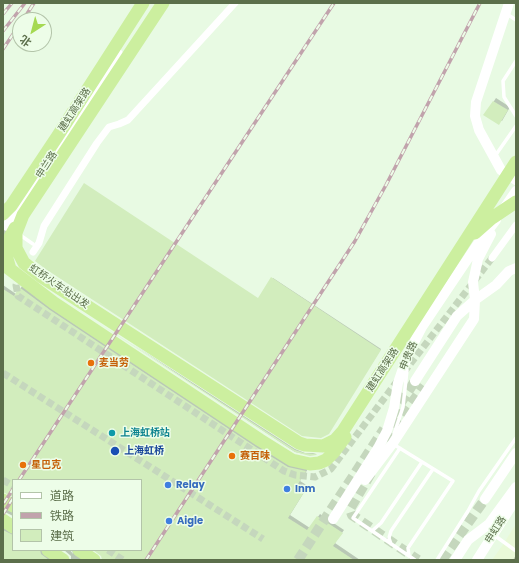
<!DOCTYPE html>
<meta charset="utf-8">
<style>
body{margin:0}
#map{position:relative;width:519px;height:563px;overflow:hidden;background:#e8fae3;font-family:Poppins,"Noto Sans SC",sans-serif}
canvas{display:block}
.frame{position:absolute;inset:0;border:4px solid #5c6f4b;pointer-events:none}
.legend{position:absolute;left:12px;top:479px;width:130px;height:72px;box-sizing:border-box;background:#edfde8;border:1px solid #b3c4a9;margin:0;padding:5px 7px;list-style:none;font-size:12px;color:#5c6f4b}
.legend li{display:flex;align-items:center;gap:8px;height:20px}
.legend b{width:20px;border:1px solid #b3c4a9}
.north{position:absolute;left:12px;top:12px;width:40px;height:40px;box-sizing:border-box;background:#edfde8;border:1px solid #b3c4a9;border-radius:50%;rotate:216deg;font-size:11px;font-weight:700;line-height:16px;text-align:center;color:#5c6f4b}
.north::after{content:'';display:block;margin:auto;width:14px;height:18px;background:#a5d952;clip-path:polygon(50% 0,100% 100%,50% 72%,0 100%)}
</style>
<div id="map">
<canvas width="519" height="563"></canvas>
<div class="frame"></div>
<ul class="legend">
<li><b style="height:5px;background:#fff"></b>道路</li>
<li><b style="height:5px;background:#c1a3ac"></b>铁路</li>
<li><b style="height:11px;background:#d2edbd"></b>建筑</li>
</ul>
<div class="north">北</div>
</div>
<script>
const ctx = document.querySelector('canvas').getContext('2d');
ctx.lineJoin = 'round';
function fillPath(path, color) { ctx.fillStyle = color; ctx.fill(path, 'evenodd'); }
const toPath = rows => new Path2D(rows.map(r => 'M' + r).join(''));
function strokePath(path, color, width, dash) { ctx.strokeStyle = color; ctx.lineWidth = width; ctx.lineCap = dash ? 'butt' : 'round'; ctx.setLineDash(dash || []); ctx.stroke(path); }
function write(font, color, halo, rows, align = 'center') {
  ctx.font = font + ' Poppins,"Noto Sans SC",sans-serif'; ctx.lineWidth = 3; ctx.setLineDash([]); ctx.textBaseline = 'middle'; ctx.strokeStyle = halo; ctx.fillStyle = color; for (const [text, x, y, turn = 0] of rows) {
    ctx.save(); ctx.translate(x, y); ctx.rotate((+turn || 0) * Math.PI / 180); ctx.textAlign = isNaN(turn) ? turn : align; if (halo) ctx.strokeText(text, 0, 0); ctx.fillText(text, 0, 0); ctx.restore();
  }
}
const commercial = toPath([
 [516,524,516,560,492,560,502,546]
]);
const shadow = toPath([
 [496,98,510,107,502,121,485,115],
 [273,278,381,349,329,432,260,297],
 [3,285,16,294,23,285,308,469,300,481,308,486,290,515,310,528,320,514,344,530,335,543,360,560,102,560,102,556,95,550,141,550,141,480,13,480,13,496,3,491],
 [131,343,295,449,305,453,316,453,310,455,295,452],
 [3,506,13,511,13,516,3,511],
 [3,526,13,532,13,550,43,550,55,560,3,560],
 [64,550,70,550,73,554,72,550,74,550,86,560,71,560,71,556],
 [516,555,516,560,513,560]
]);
const building = toPath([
 [493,101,508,110,499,125,483,115],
 [84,183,258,298,271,277,381,350,329,434,321,438,302,436,47,270,35,261],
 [19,287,50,310,256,447,288,467,306,471,298,484,306,489,288,518,307,530,317,516,343,533,333,546,354,560,102,560,101,556,93,550,141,550,141,480,13,480,13,497,3,492,3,289,14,296],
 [100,324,295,450,304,453,317,454,316,455,310,456,295,452],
 [3,530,13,535,13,550,40,550,41,554,49,560,3,560]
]);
const streetTunnel = toPath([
 [20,275,16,285,18,296,284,471,295,475,315,477,331,469,398,380],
 [404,372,492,258],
 [3,373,263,539],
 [3,480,13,486],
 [108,550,123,560]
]);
const secondaryTunnel = toPath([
 [3,234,7,226],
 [392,416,415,381],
 [385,440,424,386],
 [371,473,350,509,352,515,418,560],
 [298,560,384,429],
 [442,560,485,499]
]);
const lane = toPath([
 [507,14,516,20],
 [516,61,503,81,504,97,516,116],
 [495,156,516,126],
 [20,235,33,244],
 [394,434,403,407,407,370],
 [393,444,453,481,408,548,409,556],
 [400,448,353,518,415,560],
 [372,531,381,523,422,462],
 [494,535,516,551],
 [391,544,389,538,391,531,433,469],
 [437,560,468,511,479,491,516,438]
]);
const street = toPath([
 [33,252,39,243,44,226,97,143,109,127,119,124,128,120,235,3],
 [492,258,516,225]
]);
const secondary = toPath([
 [509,3,476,102,475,116,479,130,501,170,516,180],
 [505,207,516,191],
 [7,226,118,54],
 [415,381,457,316,475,300,496,285,509,271,516,268],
 [365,480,393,443,474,319,475,300,473,282,478,259,491,234],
 [485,499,516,453],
 [333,519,378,448,387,431,394,408,398,383,408,354,422,327,477,245,496,220],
 [455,560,468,540,489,524,516,487],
 [477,560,516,499]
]);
const highway = toPath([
 [163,3,23,215,16,233,16,248,24,263,42,277,299,443,305,445,323,446,335,440,343,431,516,162],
 [3,214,11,206,57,137,143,3],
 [475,233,492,218,516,202],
 [3,264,54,303,260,440,292,460,310,464,319,463,326,460,333,453,345,437],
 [10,269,6,255,6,248,8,241,15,228],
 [3,500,13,506],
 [3,520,13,527],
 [48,550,63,560],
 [79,550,94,560]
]);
const rail = toPath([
 [3,14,12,3],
 [23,20,34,3],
 [3,31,25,3],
 [3,49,20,24],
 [19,480,334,3],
 [4,503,13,489],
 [3,514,13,498],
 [146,560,355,241,386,185,480,3]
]);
const markers = [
 [91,363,4,"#e8710a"],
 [112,433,4,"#0f9aa8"],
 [115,451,5,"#1a4fb4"],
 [232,456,4,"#e8710a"],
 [23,465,4,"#e8710a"],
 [168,485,4,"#3f7fe0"],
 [287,489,4,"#3f7fe0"],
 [169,521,4,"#3f7fe0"]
];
const streetNames = [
 ["建虹高架路",75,110,-57],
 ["申兰路",47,165,-57],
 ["虹桥火车站出发",59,287,34],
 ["申贵路",409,356,-67],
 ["建虹高架路",383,370,-57],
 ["申虹路",496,530,-57]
];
const foodNames = [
 ["麦当劳",99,363],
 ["赛百味",240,456],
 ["星巴克",31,465]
];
const cultureNames = [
 ["上海虹桥站",120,433]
];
const transitNames = [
 ["上海虹桥",124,451]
];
const shopNames = [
 ["Relay",176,485],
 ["Inm",295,489],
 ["Aigle",177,521]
];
fillPath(commercial, '#e9f9d7');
fillPath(shadow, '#0003');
fillPath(building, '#d2edbd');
strokePath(streetTunnel, '#c5d7bd', 7, [7, 3.5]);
strokePath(secondaryTunnel, '#c5d7bd', 10, [10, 5]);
strokePath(lane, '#fff', 3.5);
strokePath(street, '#fff', 7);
strokePath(secondary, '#fff', 10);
strokePath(highway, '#ccef9f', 13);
strokePath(rail, '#c1a3ac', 3.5);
strokePath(rail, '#edfde8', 2, [6]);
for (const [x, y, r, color] of markers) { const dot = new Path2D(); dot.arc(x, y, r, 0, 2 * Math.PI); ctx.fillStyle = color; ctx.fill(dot); strokePath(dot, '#edfde8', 1.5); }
write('10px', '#5c6f4b', '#edfde8', streetNames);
write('bold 10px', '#c56008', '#edfde8', foodNames, 'left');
write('bold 10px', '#0d838f', '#edfde8', cultureNames, 'left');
write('bold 10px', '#164399', '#edfde8', transitNames, 'left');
write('bold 10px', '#366cbe', '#edfde8', shopNames, 'left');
</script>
